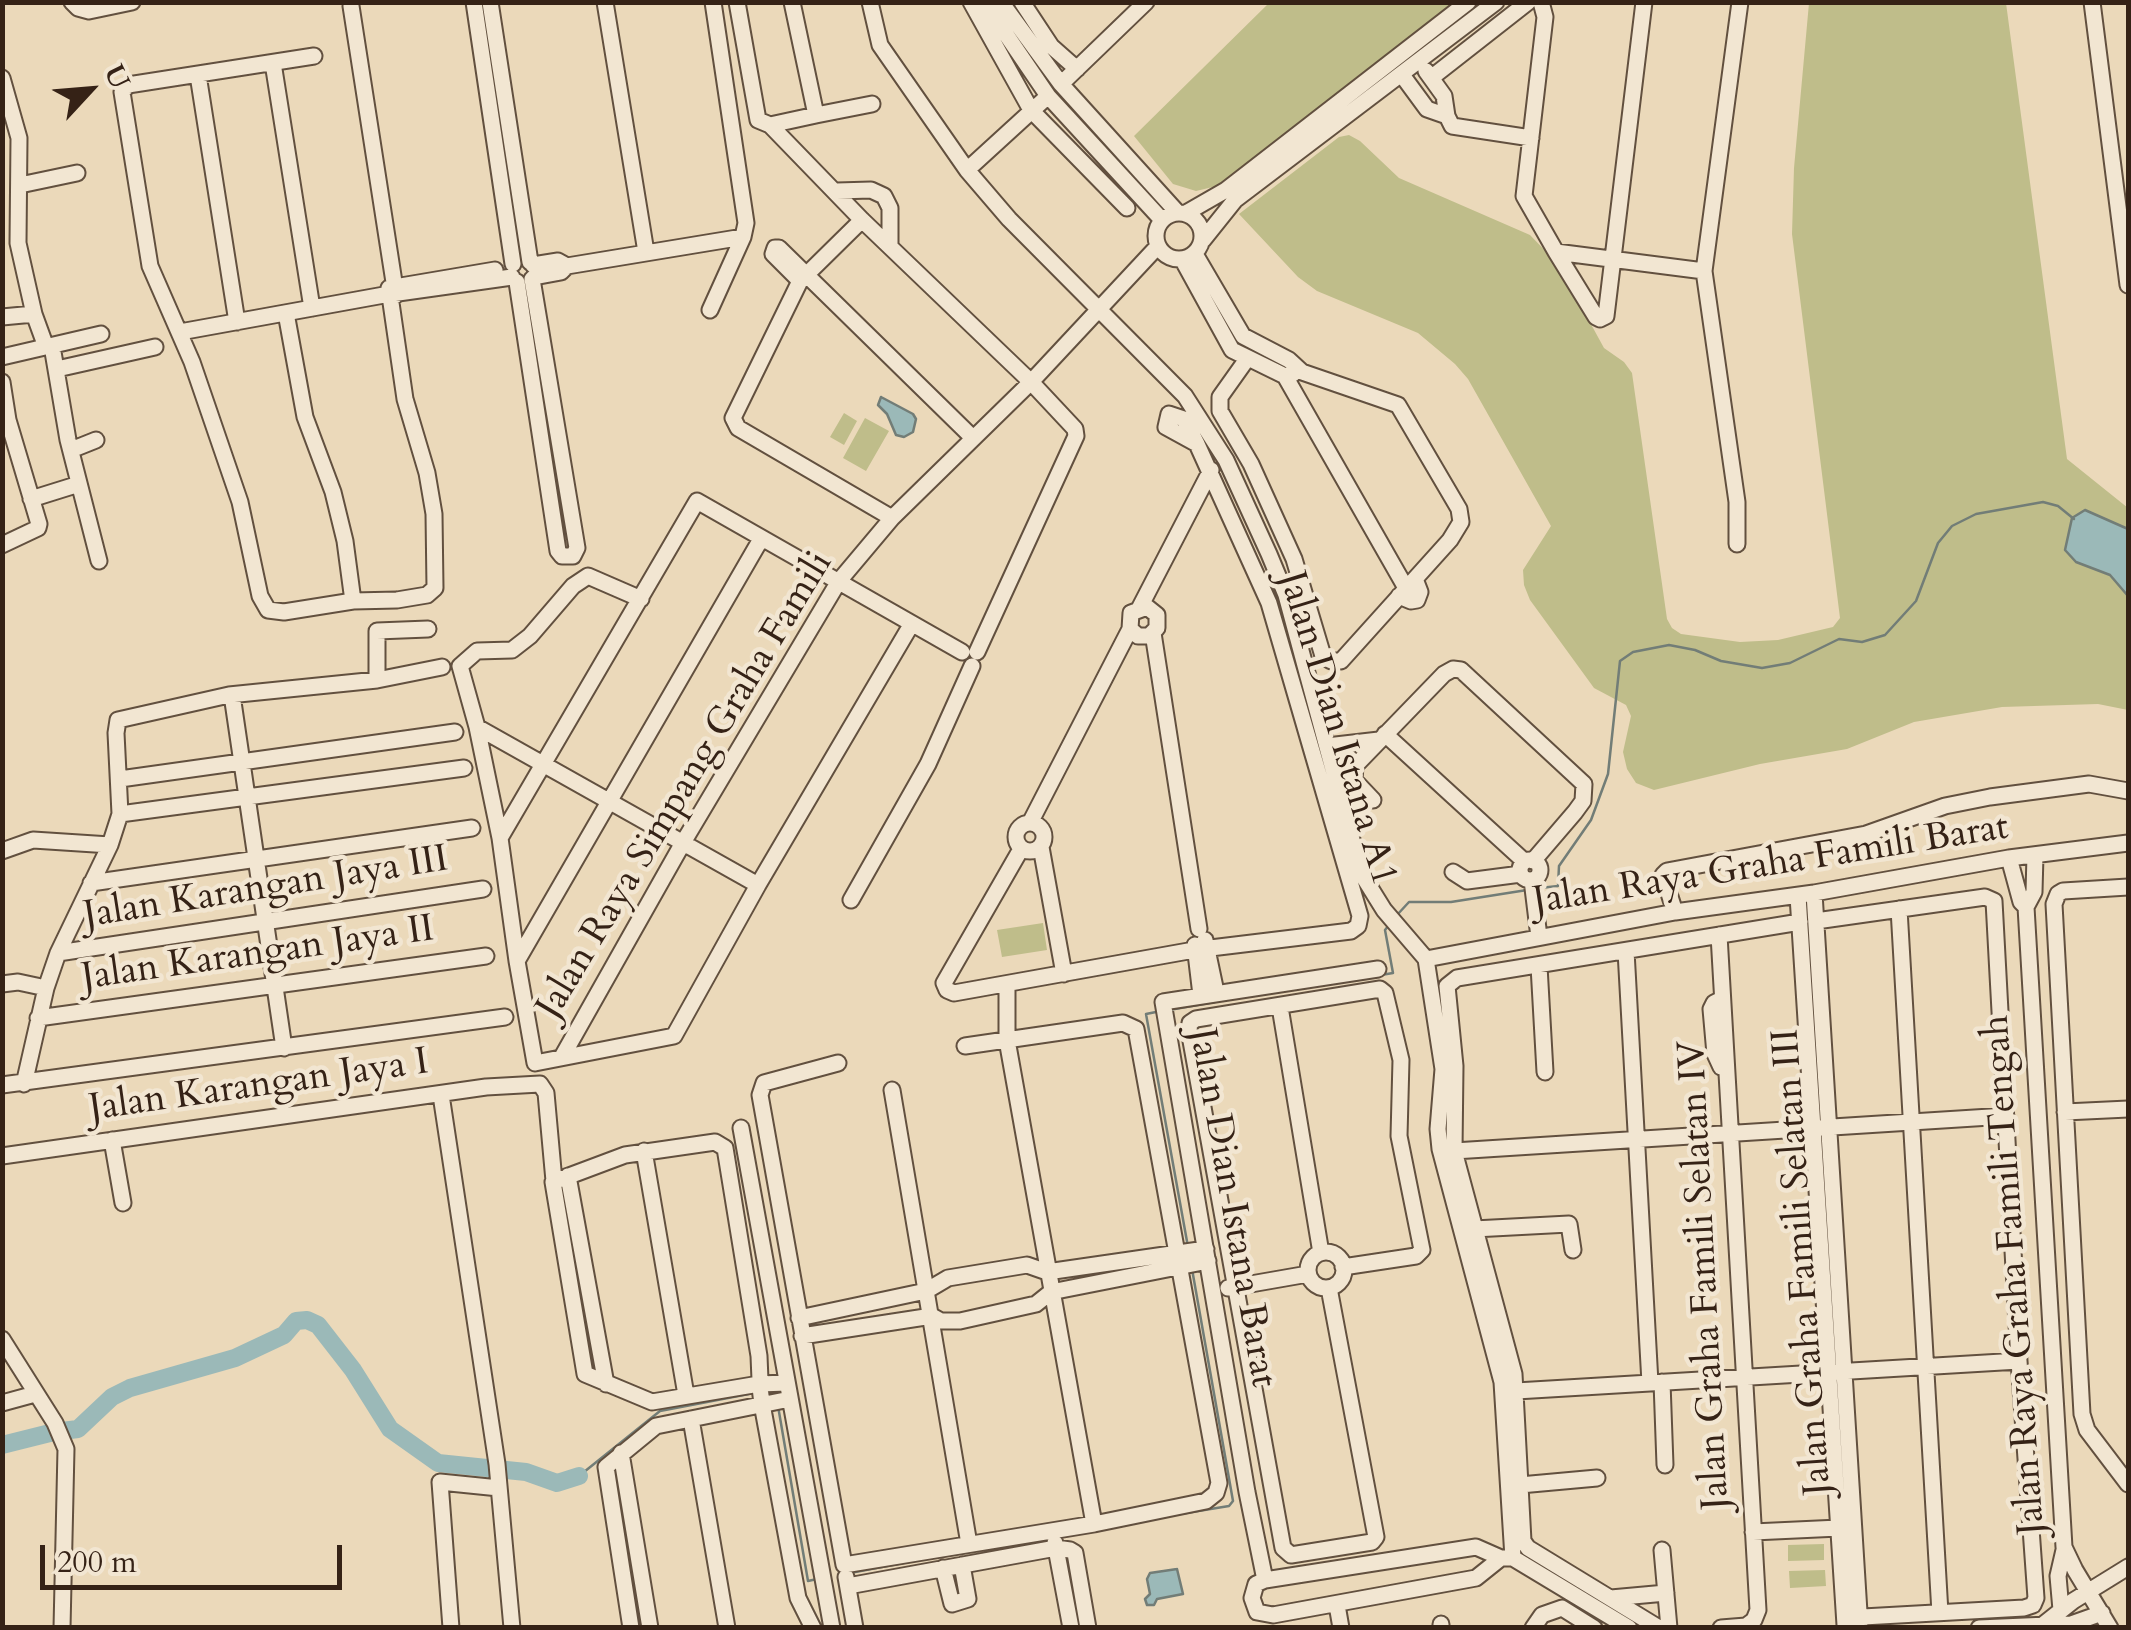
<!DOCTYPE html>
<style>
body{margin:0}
#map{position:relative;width:2131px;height:1630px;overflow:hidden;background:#ebd9ba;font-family:Cardo,serif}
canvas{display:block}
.frame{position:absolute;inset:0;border:5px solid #352216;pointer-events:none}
.north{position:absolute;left:40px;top:40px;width:100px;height:100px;-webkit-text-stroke:8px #f2e6d2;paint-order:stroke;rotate:64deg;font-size:28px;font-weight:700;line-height:40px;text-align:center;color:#352216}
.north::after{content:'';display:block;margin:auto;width:35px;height:45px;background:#352216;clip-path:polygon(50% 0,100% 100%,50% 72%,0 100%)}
.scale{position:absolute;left:40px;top:1545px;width:302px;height:45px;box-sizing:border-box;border:5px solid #352216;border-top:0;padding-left:12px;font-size:30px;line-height:35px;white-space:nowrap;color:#352216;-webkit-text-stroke:8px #f2e6d2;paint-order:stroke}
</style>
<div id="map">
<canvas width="2131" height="1630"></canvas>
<div class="frame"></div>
<div class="north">U</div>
<div class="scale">200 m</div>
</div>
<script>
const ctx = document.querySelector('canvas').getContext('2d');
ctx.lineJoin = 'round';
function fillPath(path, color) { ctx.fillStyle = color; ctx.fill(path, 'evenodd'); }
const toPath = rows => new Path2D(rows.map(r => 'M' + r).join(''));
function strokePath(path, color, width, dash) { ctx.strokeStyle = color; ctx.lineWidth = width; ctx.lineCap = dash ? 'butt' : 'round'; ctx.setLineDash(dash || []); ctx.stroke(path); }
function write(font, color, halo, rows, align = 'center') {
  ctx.font = font + ' Cardo,serif'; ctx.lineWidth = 9; ctx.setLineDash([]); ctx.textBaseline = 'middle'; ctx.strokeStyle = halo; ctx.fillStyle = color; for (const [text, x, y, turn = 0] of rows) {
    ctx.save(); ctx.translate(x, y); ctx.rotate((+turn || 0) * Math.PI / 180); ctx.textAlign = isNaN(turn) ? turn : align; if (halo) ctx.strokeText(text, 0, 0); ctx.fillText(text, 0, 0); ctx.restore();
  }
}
const green = toPath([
 [1270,2,1454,3,1217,186,1196,191,1173,184,1134,136],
 [1809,3,2006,3,2067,459,2128,508,2128,710,2098,704,2002,707,1914,722,1847,749,1760,764,1654,790,1636,783,1627,769,1623,752,1631,716,1626,705,1594,688,1530,600,1524,585,1523,570,1551,526,1468,379,1455,364,1418,333,1317,291,1298,277,1239,214,1339,137,1349,135,1360,141,1399,178,1530,235,1558,264,1604,348,1624,362,1632,373,1667,619,1672,628,1681,634,1740,642,1778,640,1833,627,1840,618,1792,234,1794,168],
 [844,413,857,421,844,445,830,437],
 [865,418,889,431,866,471,843,458],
 [1043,923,1047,950,1002,957,997,930],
 [1824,1544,1824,1560,1788,1561,1788,1545],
 [1825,1570,1826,1586,1790,1588,1789,1571]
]);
const water = toPath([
 [881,397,913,414,916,419,913,432,904,437,896,435,887,414,878,405,881,397],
 [2085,510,2128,529,2128,596,2110,575,2076,562,2065,550,2072,518,2085,510],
 [1177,1569,1183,1594,1157,1599,1154,1605,1147,1605,1145,1599,1150,1594,1147,1579,1150,1573,1177,1569]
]);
const stream = toPath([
 [1540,888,1558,886,1559,866,1591,820,1608,774,1620,661,1633,652,1669,645,1695,650,1721,661,1762,668,1790,663,1839,639,1862,642,1885,635,1916,601,1938,543,1952,526,1976,514,2043,502,2058,506,2074,519],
 [1397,915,1409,902,1451,902,1527,890],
 [1381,975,1393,973,1385,930,1389,925],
 [1169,1010,1215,1002],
 [1156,1012,1146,1014,1188,1247],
 [778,1406,808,1581,817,1579],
 [579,1476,660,1411,754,1393],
 [1180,1514,1229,1506,1233,1501,1192,1269],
 [850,1573,930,1558]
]);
const river = toPath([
 [2,1445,54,1432,78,1429,112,1397,130,1388,235,1358,284,1335,296,1321,307,1320,318,1325,353,1370,390,1429,438,1463,526,1472,557,1483,579,1476]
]);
const minor = toPath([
 [72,2,78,8,89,11,132,2],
 [474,2,513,264],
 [490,2,530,262],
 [605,2,646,252],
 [737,2,758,120,770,125,862,220,1031,382,1075,429,1076,436,977,652],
 [792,2,816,115,872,104],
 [870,2,880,45,967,170,1009,219,1185,396,1226,460,1269,554,1286,595,1361,873,1384,910,1426,959,1443,1069,1438,1129,1440,1149,1502,1382,1513,1558],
 [971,2,1031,110,1127,208],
 [984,2,1048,96,1162,220],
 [1001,2,1061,84,1177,212],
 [1022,2,1051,46,1077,69],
 [1541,2,1545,17,1524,196,1556,252,1596,317,1600,319,1606,316,1644,2],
 [2092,2,2128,285],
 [351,6,396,295],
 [314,56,128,85,122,92,150,266,192,362,240,502,260,596,268,610,284,612,353,601,397,600,427,595,435,588,434,514,427,473,405,399,389,289],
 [273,63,312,308],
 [1426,71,1444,96,1447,116],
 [198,75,237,322],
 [1402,75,1427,109,1447,116,1452,126,1531,138],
 [2,78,19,138,18,243,34,314,46,347],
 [1431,78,1528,2],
 [1061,84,1146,2],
 [770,125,816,115],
 [967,170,1048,96],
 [20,185,77,173],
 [837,191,871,190,884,196,890,208,890,246],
 '1156 236a23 23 0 1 1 46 0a23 23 0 1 1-46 0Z',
 [1186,213,1226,190,1468,2],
 [862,220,800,281,733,418,738,428,892,518],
 [1203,240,1235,200,1496,2],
 [1556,252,1704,271],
 [1195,254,1243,336,1289,360,1302,372,1398,405,1459,509,1461,522,1450,540,1341,661,1331,661,1323,656,1294,559,1251,464,1220,411,1220,397,1247,359],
 [1182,259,1232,350,1285,376,1293,374],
 [533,265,558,261,567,266,561,272,534,277],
 [567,266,743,237],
 [800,281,773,254,775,248,779,248,973,438],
 [517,282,558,551,562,556,573,556,577,548,532,279],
 [389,288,495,270],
 [710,310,743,237,746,223,713,2],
 [286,313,305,417,333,492,345,541,353,601],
 [2,317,34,314],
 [180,332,384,295,512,277],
 [52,346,68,440,99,561],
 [2,357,101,334],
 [57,369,155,347],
 [1285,376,1406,588],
 [2,382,8,420,39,524,38,528,2,545],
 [71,450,96,440],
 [31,499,79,484],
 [1737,544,1737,502,1704,271,1740,2],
 [1399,596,1411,601,1417,600,1420,592,1415,579],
 [641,599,588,576,573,586,530,636,512,650,477,651,460,666,477,727,500,838,517,961,535,1063,674,1036,758,885,911,625],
 [1140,607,1211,470],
 [1153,633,1199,929],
 [377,680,377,631,428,629],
 [232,695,284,1048],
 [477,727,758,885],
 [1385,734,1524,861],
 [1327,746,1379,740],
 [120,779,455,732],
 [1373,800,1354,780,1355,766,1444,674,1453,669,1461,670,1584,784,1583,801,1575,812,1533,861],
 [120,814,464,768],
 '1016 837a14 14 0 1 1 28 0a14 14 0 1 1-28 0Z',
 [1030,823,1130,629,1131,613,1147,607,1157,615,1157,628,1149,636,1138,636,1130,629],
 [500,838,697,501,962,652],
 [1041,847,1064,974],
 [1021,849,944,983,947,990,954,993,1194,950,1351,931,1358,926,1360,916,1269,603,1197,444,1184,419,1169,414,1166,427,1197,444],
 [2,851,33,840,110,845],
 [2009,858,2021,902,2026,907,2064,1547,2075,1570,2110,1628],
 '1520 870a10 10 0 1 1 20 0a10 10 0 1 1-20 0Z',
 [1453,872,1467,881,1521,874],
 [1532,880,1539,937],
 [91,883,472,828],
 [2128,887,2063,891,2058,894,2054,904,2082,1414,2087,1430,2128,1484],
 [1814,893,1860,1628],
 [1798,896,1845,1625],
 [851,900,928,764,972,666],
 [2026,907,2034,892,2035,855],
 [1899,909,1940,1613],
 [1675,912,1663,875,1667,871,1866,834,1945,806,1990,797,2089,784,2128,791],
 [1816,921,1985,897,1994,901,2019,1361,2036,1598,2033,1605,2024,1608,1845,1618],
 [1719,935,1758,1610,1754,1620,1746,1626,1721,1628],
 [1205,940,1216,992],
 [1195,945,1201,995],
 [1626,951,1650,1383],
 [58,953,483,889],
 [1426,959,1675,912,1814,893,2009,858,2128,843],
 [517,961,761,539],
 [1539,966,1545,1072],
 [2,984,18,982,46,988],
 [1007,984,1007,1040,1094,1524],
 [1280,1007,1321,1253],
 [38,1018,486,956],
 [562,1057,684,841,839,581,892,518,1031,382,1158,246],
 [838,1063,764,1083,760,1095,844,1565,1094,1524,1206,1501,1216,1493,1219,1483,1136,1029,1123,1023,965,1046],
 [1721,1067,1715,1054,1711,1009,1714,1003,1722,999],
 [24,1084,46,988,58,953,110,845,120,814,116,733,118,720,229,695,377,680,442,667],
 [2,1085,505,1017],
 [892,1090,969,1544],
 [441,1095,497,1464,512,1628],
 [2065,1112,2128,1109],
 [741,1128,832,1628],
 [112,1140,123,1203],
 [644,1151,686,1395],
 [1454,1151,2006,1116],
 [2,1156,486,1087,540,1084,546,1093,554,1181],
 [568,1176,606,1384],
 [1474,1229,1569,1224,1573,1250],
 '1308 1270a18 18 0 1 1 36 0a18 18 0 1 1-36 0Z',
 [1047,1272,1206,1249],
 [1228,1288,1308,1274],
 [1329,1288,1376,1537,1372,1542,1291,1555,1283,1548,1189,1030,1190,1023,1196,1019,1380,989,1385,993,1401,1060,1399,1136,1422,1250,1416,1256,1343,1267],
 [1051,1292,1208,1261],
 [932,1316,941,1321,960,1321,1036,1304,1051,1292],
 [799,1318,926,1291,948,1278,1027,1265,1047,1272],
 [802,1336,932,1316],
 [2,1339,55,1423,66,1449,62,1628],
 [1662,1382,1665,1465],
 [787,1383,759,1384,652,1402,585,1374,553,1182,625,1155,715,1142,725,1148,759,1356,760,1380,759,1384,760,1387,762,1404,798,1598,813,1628],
 [1516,1391,2019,1361],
 [2,1403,35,1394],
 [691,1419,727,1628],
 [621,1453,650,1628],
 [1520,1485,1597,1478],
 [1753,1532,1839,1528],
 [1055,1543,1071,1628],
 [1662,1550,1669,1628],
 [1501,1558,1476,1578,1273,1615,1257,1612,1252,1598,1256,1584,1265,1580,1476,1547,1501,1558,1513,1558,1629,1628],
 [943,1568,952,1604,968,1599,962,1565],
 [846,1577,855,1628],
 [1265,1580,1247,1492,1163,1002,1378,969],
 [848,1586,1056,1548,1070,1550,1075,1553,1088,1628],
 [1611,1598,1666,1593],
 [1337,1605,1341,1628],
 [2061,1610,2058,1576,2064,1550],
 [1441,1624,1441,1628],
 [2044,1624,2073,1601,2128,1567],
 [451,1628,440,1482,499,1488],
 [631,1628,606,1467,656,1426,790,1399],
 [1533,1628,1542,1615,1562,1608,1594,1628],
 [1659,1628,1528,1548,1523,1541,1514,1374,1454,1151,1455,1066,1447,986,1457,978,1800,922],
 [1979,1628,2071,1624,2102,1613]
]);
const streetNames = [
 ["Jalan Dian Istana A1",1336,729,73],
 ["Jalan Raya Simpang Graha Famili",686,786,-59],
 ["Jalan Raya Graha Famili Barat",1771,866,-9],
 ["Jalan Karangan Jaya III",266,889,-9],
 ["Jalan Karangan Jaya II",258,955,-8],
 ["Jalan Karangan Jaya I",259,1087,-8],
 ["Jalan Dian Istana Barat",1231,1208,80],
 ["Jalan Graha Famili Selatan III",1804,1262,-94],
 ["Jalan Graha Famili Selatan IV",1706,1275,-93],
 ["Jalan Raya Graha Famili Tengah",2016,1275,-94]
];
fillPath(green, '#bfbd8a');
fillPath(water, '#9bb9b8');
strokePath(water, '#727d77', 2.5);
strokePath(stream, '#727d77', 2.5);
strokePath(river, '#9bb9b8', 18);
strokePath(minor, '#62503f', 19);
strokePath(minor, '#f2e6d2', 15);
write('38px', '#352216', '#f2e6d2', streetNames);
</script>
